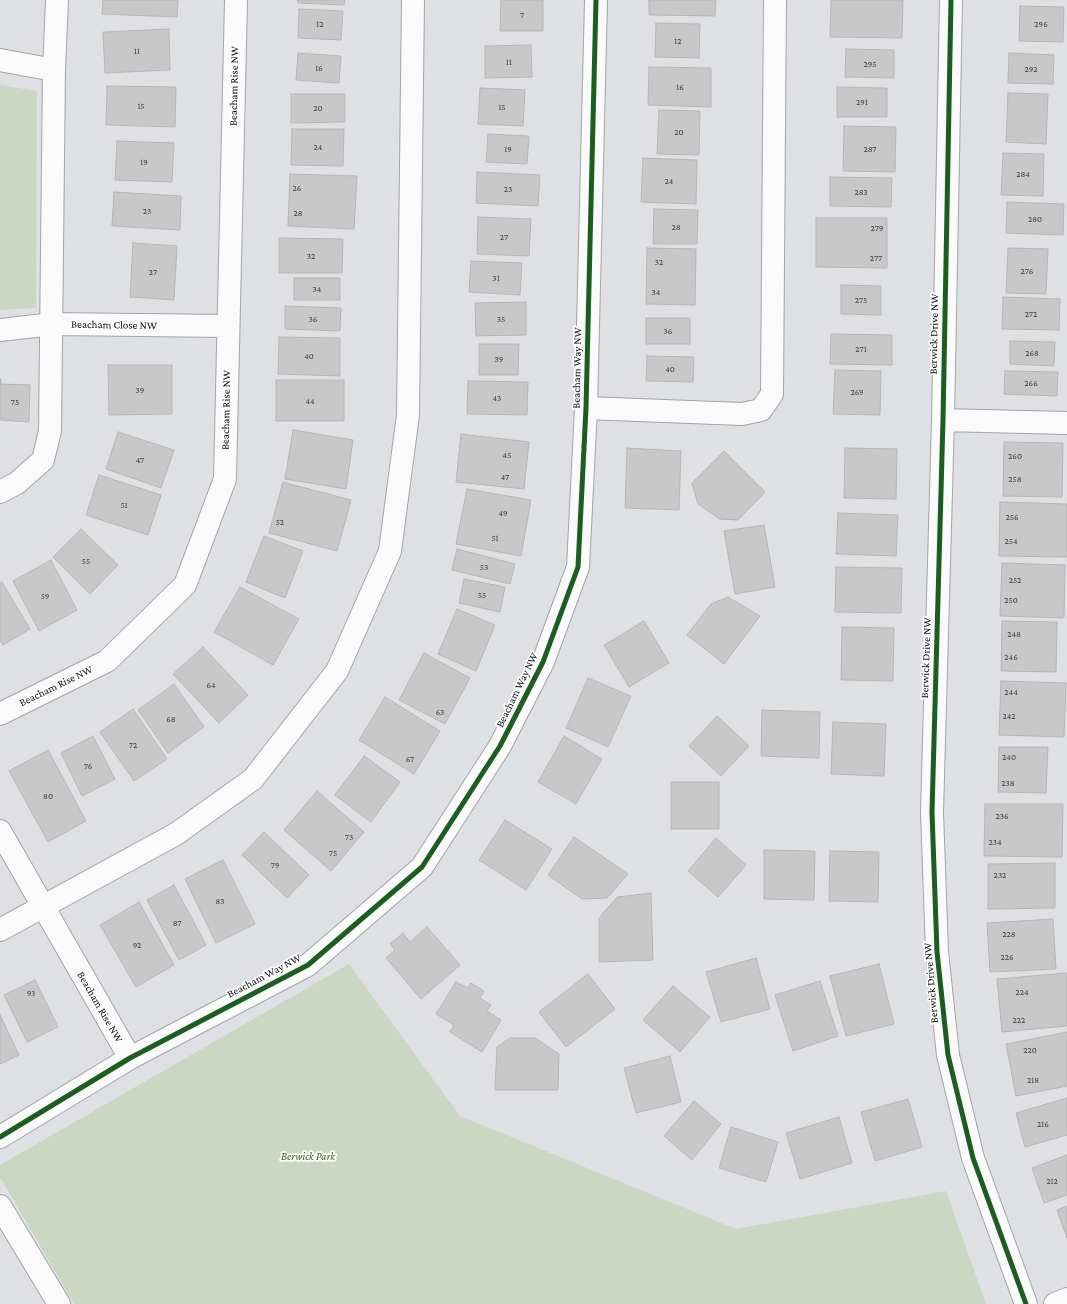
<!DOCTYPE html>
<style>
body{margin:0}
canvas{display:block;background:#dee0e3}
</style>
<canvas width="1067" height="1304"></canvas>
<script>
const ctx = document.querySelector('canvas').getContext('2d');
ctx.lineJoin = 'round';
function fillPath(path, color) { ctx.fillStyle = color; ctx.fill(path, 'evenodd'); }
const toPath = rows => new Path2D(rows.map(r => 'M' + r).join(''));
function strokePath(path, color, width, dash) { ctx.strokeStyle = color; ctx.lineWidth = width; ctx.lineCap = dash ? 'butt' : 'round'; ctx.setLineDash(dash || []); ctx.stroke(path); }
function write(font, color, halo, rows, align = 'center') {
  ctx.font = font + ' "Crimson Pro",serif'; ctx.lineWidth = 3.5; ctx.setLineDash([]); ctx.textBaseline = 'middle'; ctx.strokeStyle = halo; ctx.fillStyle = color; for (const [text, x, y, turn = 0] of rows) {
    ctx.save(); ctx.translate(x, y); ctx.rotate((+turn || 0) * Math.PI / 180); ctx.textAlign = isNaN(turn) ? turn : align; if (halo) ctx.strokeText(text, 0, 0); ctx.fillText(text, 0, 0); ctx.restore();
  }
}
const green = toPath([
 [0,85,37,91,36,308,0,310],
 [349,964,460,1116,736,1229,946,1191,986,1304,74,1304,0,1177,0,1165]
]);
const building = toPath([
 [103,0,178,0,177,17,102,14,103,0],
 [298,0,345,0,344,5,298,3,298,0],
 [501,0,543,0,543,31,500,31,501,0],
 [649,0,716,0,715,16,649,15,649,0],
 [831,0,903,0,902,38,830,37,831,0],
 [1020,6,1064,7,1063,42,1019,41,1020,6],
 [299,9,343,11,341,40,298,38,299,9],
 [656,23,700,24,699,58,655,57,656,23],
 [169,29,170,70,105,73,103,32,169,29],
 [531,45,532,77,485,78,485,46,531,45],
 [846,49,894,50,894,78,845,77,846,49],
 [298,53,341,56,339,83,296,80,298,53],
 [1009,53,1054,55,1053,84,1008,83,1009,53],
 [649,67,711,68,711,107,648,105,649,67],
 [107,86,176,87,175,127,106,125,107,86],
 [837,87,887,88,887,117,837,117,837,87],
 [480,88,525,90,523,126,478,124,480,88],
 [1008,93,1048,94,1046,144,1006,142,1008,93],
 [291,94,345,94,345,122,291,123,291,94],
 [659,110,700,111,699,155,657,154,659,110],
 [844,126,896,127,895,172,843,171,844,126],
 [292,129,344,129,343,166,291,165,292,129],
 [488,134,529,136,527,164,486,162,488,134],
 [117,141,174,143,172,182,115,180,117,141],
 [1003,153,1044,154,1043,196,1001,195,1003,153],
 [643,158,697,160,696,204,641,202,643,158],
 [477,172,540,175,538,206,476,203,477,172],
 [290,174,357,176,354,229,288,226,290,174],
 [830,177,892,178,891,207,830,206,830,177],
 [114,192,181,196,180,230,112,226,114,192],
 [1007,202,1064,204,1063,235,1006,233,1007,202],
 [654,209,698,210,697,244,653,244,654,209],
 [478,217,531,219,529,256,477,254,478,217],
 [816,218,887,218,887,268,816,267,816,218],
 [279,238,343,239,342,273,279,273,279,238],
 [133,243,177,246,174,300,130,297,133,243],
 [647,248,696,249,695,305,646,304,647,248],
 [1008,248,1048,249,1046,294,1006,293,1008,248],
 [471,261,522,263,520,295,469,292,471,261],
 [294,278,340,278,340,300,294,300,294,278],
 [841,285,881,286,881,315,841,314,841,285],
 [1003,297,1060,299,1059,330,1002,329,1003,297],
 [526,302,526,335,476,336,475,303,526,302],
 [285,306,341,308,340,331,285,329,285,306],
 [646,318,690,318,690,344,646,344,646,318],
 [831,334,892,335,892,365,830,364,831,334],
 [279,337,340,338,340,376,278,374,279,337],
 [1010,341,1055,342,1054,366,1010,364,1010,341],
 [479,344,519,344,518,375,479,375,479,344],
 [647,356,694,357,693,382,646,381,647,356],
 [108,365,172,365,172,414,109,415,108,365],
 [835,370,881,371,880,415,833,414,835,370],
 [1005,371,1058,372,1057,396,1004,394,1005,371],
 [0,379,1,379,1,384,30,385,29,422,0,420,0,379],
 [276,380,344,380,344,421,276,421,276,380],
 [468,381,528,382,527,415,467,414,468,381],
 [293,430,353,440,346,489,285,479,293,430],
 [118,432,174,450,161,488,106,469,118,432],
 [461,434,529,442,524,489,456,482,461,434],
 [1004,442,1063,443,1062,497,1003,496,1004,442],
 [627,448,681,451,679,510,625,508,627,448],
 [845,448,897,449,896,499,844,498,845,448],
 [724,451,765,492,738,520,720,519,698,504,692,483,724,451],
 [99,475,161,495,148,535,86,515,99,475],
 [283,482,351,500,337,551,269,533,283,482],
 [467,489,531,500,521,556,456,544,467,489],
 [1000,502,1067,504,1067,557,999,556,1000,502],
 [838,513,898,515,896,556,836,554,838,513],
 [764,525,775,587,735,594,724,531,764,525],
 [81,529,118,565,90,594,53,557,81,529],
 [264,536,303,551,285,598,246,582,264,536],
 [457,549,515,564,510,584,452,570,457,549],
 [51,560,77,610,39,631,13,581,51,560],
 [1002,563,1065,565,1064,618,1000,616,1002,563],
 [836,567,902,568,901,613,835,612,836,567],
 [464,579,505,587,500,612,459,603,464,579],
 [2,582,30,629,3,645,0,640,0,583,2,582],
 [240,587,299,619,273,665,214,632,240,587],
 [728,597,760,616,724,664,687,635,711,604,728,597],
 [457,609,495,625,476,671,438,654,457,609],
 [644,621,669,663,629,687,604,645,644,621],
 [1002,621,1057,622,1056,672,1001,671,1002,621],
 [842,627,894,628,893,681,841,680,842,627],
 [203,647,248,695,219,723,173,674,203,647],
 [424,653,470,678,445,724,399,700,424,653],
 [588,678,631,696,608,747,566,728,588,678],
 [1001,681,1066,683,1064,737,999,735,1001,681],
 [174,684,204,727,168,753,138,710,174,684],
 [385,697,440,731,414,774,359,740,385,697],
 [133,709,167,759,134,781,100,732,133,709],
 [762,710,820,712,819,758,761,756,762,710],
 [717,716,749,746,721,776,689,746,717,716],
 [833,722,886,724,884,776,831,774,833,722],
 [93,736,115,779,82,796,61,753,93,736],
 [564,736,602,759,576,804,538,782,564,736],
 [999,747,1048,747,1046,793,998,792,999,747],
 [48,750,86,821,48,842,9,771,48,750],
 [364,756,400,782,371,822,335,795,364,756],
 [671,782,719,782,719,829,671,829,671,782],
 [317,791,364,832,331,871,284,830,317,791],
 [985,804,1063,804,1062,857,984,856,985,804],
 [505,820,552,849,526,890,479,860,505,820],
 [264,832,309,875,287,898,242,855,264,832],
 [574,837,628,874,607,898,582,899,548,875,574,837],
 [716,838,746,865,718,897,688,871,716,838],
 [764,850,815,851,814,900,764,899,764,850],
 [830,851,879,852,878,902,829,901,830,851],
 [223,860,255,924,216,943,185,879,223,860],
 [1055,863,1055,908,988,909,988,864,1055,863],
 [174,885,206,945,179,960,147,900,174,885],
 [651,893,653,960,599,962,599,918,617,897,651,893],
 [139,902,174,965,136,987,100,925,139,902],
 [1053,919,1056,969,990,972,987,923,1053,919],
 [427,927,460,965,421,999,386,958,395,950,390,944,403,933,410,942,427,927],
 [756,958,770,1009,721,1022,706,972,756,958],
 [879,964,894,1024,846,1036,830,976,879,964],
 [1067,973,1067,1026,1002,1032,997,979,1067,973],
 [588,974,615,1009,566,1047,539,1012,588,974],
 [35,980,58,1027,27,1042,4,995,35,980],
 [820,981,838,1036,793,1051,775,995,820,981],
 [456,982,468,988,471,983,484,991,480,998,491,1005,487,1011,501,1020,482,1052,450,1032,454,1025,436,1014,456,982],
 [673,986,710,1017,680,1052,643,1020,673,986],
 [0,1015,19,1055,0,1064,0,1015],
 [1067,1032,1067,1086,1016,1096,1006,1044,1067,1032],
 [510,1038,535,1038,559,1054,558,1090,495,1090,497,1047,510,1038],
 [670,1056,681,1102,636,1113,624,1068,670,1056],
 [1067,1098,1067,1135,1025,1147,1016,1113,1067,1098],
 [908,1099,922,1147,875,1161,861,1112,908,1099],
 [694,1101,721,1124,692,1160,664,1136,694,1101],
 [839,1117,852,1163,800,1179,786,1133,839,1117],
 [731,1127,778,1142,766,1182,719,1168,731,1127],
 [1067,1155,1067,1195,1044,1203,1032,1168,1067,1155],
 [1067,1206,1067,1238,1057,1210,1067,1206]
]);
const minor = toPath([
 [951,0,943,420,932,812,937,952,948,1055,973,1158,1026,1304],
 [0,60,54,70],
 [0,330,52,324,228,326],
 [586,408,742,414,761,410,772,394,775,0],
 [943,420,1067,423],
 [0,492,17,483,43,460,50,431,54,70,57,0],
 [0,714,107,661,185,585,225,479,236,0],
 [0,831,130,1058],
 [0,930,176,834,253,779,337,671,390,551,408,415,413,0],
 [0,1137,130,1058,308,965,422,867,500,746,543,662,578,567,586,408,596,0],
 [0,1206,59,1304],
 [1055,1304,1067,1299]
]);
const cycleway = toPath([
 [951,0,943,420,932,812,937,952,948,1055,973,1158,1026,1304],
 [0,1137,130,1058,308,965,422,867,500,746,543,662,578,567,586,408,596,0]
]);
const numberNames = [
 ["7",522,15],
 ["12",320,24],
 ["296",1041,24],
 ["12",678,41],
 ["11",137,51],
 ["11",509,62],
 ["295",870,64],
 ["16",319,68],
 ["292",1031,69],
 ["16",680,87],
 ["291",862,102],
 ["15",141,106],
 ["15",502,107],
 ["20",318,108],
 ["20",679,132],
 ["24",318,147],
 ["19",508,149],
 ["287",870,149],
 ["19",144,162],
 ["284",1023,174],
 ["24",669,181],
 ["26",297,188],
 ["23",508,189],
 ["283",861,192],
 ["23",147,211],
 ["28",298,213],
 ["280",1035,219],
 ["28",676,227],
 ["279",877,228],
 ["27",504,237],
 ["32",311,256],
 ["277",876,258],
 ["32",659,262],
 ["276",1027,271],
 ["27",153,272],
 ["31",496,278],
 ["34",317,289],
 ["34",656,292],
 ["275",861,300],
 ["272",1031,314],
 ["36",313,319],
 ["35",501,319],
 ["36",668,331],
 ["271",861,349],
 ["268",1032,353],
 ["40",309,356],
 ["39",499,359],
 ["40",670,369],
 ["266",1031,383],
 ["39",140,390],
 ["269",857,392],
 ["43",497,398],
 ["44",310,401],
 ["75",15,402],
 ["45",507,455],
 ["260",1015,456],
 ["47",140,460],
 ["47",505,477],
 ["258",1015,479],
 ["51",124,505],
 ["49",503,513],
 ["256",1012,517],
 ["52",280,522],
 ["51",495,538],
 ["254",1011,541],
 ["55",86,561],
 ["53",484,567],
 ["252",1015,580],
 ["55",482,595],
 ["59",45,596],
 ["250",1011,600],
 ["248",1014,634],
 ["246",1011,657],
 ["64",211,685],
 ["244",1011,692],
 ["63",440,712],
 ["242",1009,716],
 ["68",171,719],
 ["72",133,745],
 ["240",1009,757],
 ["67",410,759],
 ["76",88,766],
 ["238",1008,783],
 ["80",48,796],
 ["236",1002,816],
 ["73",349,837],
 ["234",995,842],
 ["75",333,853],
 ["79",275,865],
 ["232",1000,875],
 ["83",220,901],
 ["87",177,923],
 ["228",1009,934],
 ["92",137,945],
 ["226",1007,957],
 ["224",1022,992],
 ["93",31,993],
 ["222",1019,1020],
 ["220",1030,1050],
 ["218",1033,1080],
 ["216",1043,1124],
 ["212",1052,1181]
];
const streetNames = [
 ["Beacham Rise NW",234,86,-89],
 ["Beacham Close NW",114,325,1],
 ["Berwick Drive NW",934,334,-89],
 ["Beacham Way NW",577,368,-89],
 ["Beacham Rise NW",226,410,-89],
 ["Berwick Drive NW",926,658,-88],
 ["Beacham Rise NW",56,686,-26],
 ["Beacham Way NW",517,690,-64],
 ["Beacham Way NW",264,976,-28],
 ["Berwick Drive NW",931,983,-95],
 ["Beacham Rise NW",100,1007,60]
];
const parkNames = [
 ["Berwick Park",308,1157]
];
fillPath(green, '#cad7c3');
fillPath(building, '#c8c8c8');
strokePath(building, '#b6b6b6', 1);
strokePath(minor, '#a3a4a6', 24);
strokePath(minor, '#fafafb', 22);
strokePath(cycleway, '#1b5e20', 5);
write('9px', '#3c3e3f', null, numberNames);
write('11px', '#0c0e10', '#fff', streetNames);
write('italic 11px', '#375717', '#fff', parkNames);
</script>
